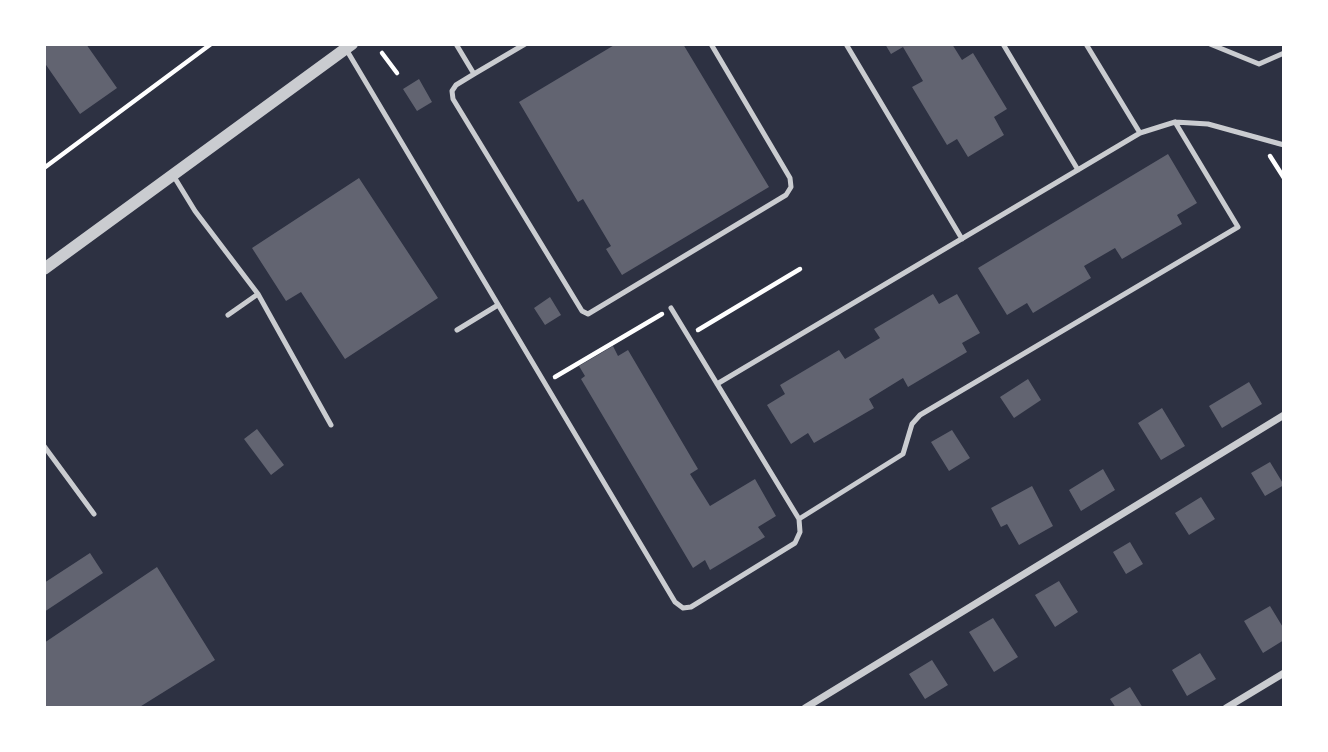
<!DOCTYPE html>
<style>
body{margin:0}
#map{position:relative;width:1328px;height:752px;overflow:hidden;background:#2d3142;font-family:Roboto,sans-serif}
canvas{display:block}
.frame{position:absolute;inset:0;border:46px solid #fff;pointer-events:none}
</style>
<div id="map">
<canvas width="1328" height="752"></canvas>
<div class="frame"></div>
</div>
<script>
const ctx = document.querySelector('canvas').getContext('2d');
ctx.lineJoin = 'round';
function fillPath(path, color) { ctx.fillStyle = color; ctx.fill(path, 'evenodd'); }
const toPath = rows => new Path2D(rows.map(r => 'M' + r).join(''));
function strokePath(path, color, width, dash) { ctx.strokeStyle = color; ctx.lineWidth = width; ctx.lineCap = dash ? 'butt' : 'round'; ctx.setLineDash(dash || []); ctx.stroke(path); }
const building = toPath([
 [44,44,86,44,117,88,80,114,44,62],
 [616,44,683,44,769,187,622,275,606,249,611,246,583,199,578,202,519,102],
 [885,44,952,44,962,60,973,53,1007,109,994,117,1004,135,968,157,957,139,947,145,912,87,923,81,903,47,891,54],
 [419,79,432,102,417,111,403,89],
 [1168,154,1197,203,1177,215,1182,224,1122,259,1115,248,1084,266,1091,278,1033,313,1027,303,1007,315,978,268],
 [359,178,438,298,345,359,301,292,286,301,252,248],
 [933,294,939,304,957,294,980,333,962,343,967,352,908,387,903,378,869,399,874,408,814,443,808,433,791,444,767,405,785,394,780,385,839,350,845,359,880,338,874,329],
 [550,297,561,315,545,325,534,308],
 [613,346,618,356,628,350,698,469,690,474,710,506,755,479,776,516,758,527,765,537,710,570,705,560,693,568,581,379,585,376,579,366],
 [1028,379,1041,400,1014,418,1000,397],
 [1249,382,1262,404,1222,428,1209,406],
 [1162,408,1185,446,1161,460,1138,423],
 [257,429,284,465,271,475,244,439],
 [952,430,970,458,949,471,931,442],
 [1270,462,1284,485,1265,496,1251,473],
 [1103,469,1115,490,1081,511,1069,490],
 [1032,486,1053,526,1019,545,1007,524,1001,527,991,508],
 [1201,497,1215,519,1189,535,1175,513],
 [1130,542,1143,564,1126,574,1113,552],
 [90,553,103,573,44,612,44,583],
 [157,567,215,660,138,708,44,708,44,643],
 [1059,581,1078,612,1055,627,1035,595],
 [1270,606,1284,629,1284,640,1263,653,1244,621],
 [993,618,1018,657,994,672,969,632],
 [1200,653,1216,679,1187,696,1172,670],
 [932,660,948,685,925,699,909,674],
 [1130,687,1143,708,1116,708,1110,699]
]);
const path = toPath([
 [382,53,397,73],
 [1270,156,1284,178],
 [44,168,211,44],
 [698,330,800,269],
 [555,377,662,314]
]);
const service = toPath([
 [456,44,474,74,525,44],
 [846,44,962,239],
 [1003,44,1078,170],
 [1086,44,1140,133],
 [1210,44,1259,64,1284,53],
 [346,49,675,602,683,608,691,607,795,543,800,532,799,519,671,308],
 [474,74,456,85,452,91,453,99,582,311,588,314,786,195,791,187,790,178,711,44],
 [173,175,195,211,258,294,331,425],
 [228,315,258,294],
 [457,330,498,305],
 [717,384,1140,133,1175,122,1208,124,1284,145],
 [44,446,94,514],
 [799,519,903,454,912,424,920,415,1238,227,1175,122]
]);
const minor = toPath([
 [805,708,1284,415],
 [1226,708,1284,673]
]);
const tertiary = toPath([
 [44,269,352,44]
]);
fillPath(building, '#626471');
strokePath(path, '#fff', 4.5);
strokePath(service, '#caccd0', 5);
strokePath(minor, '#caccd0', 7);
strokePath(tertiary, '#caccd0', 12);
</script>
